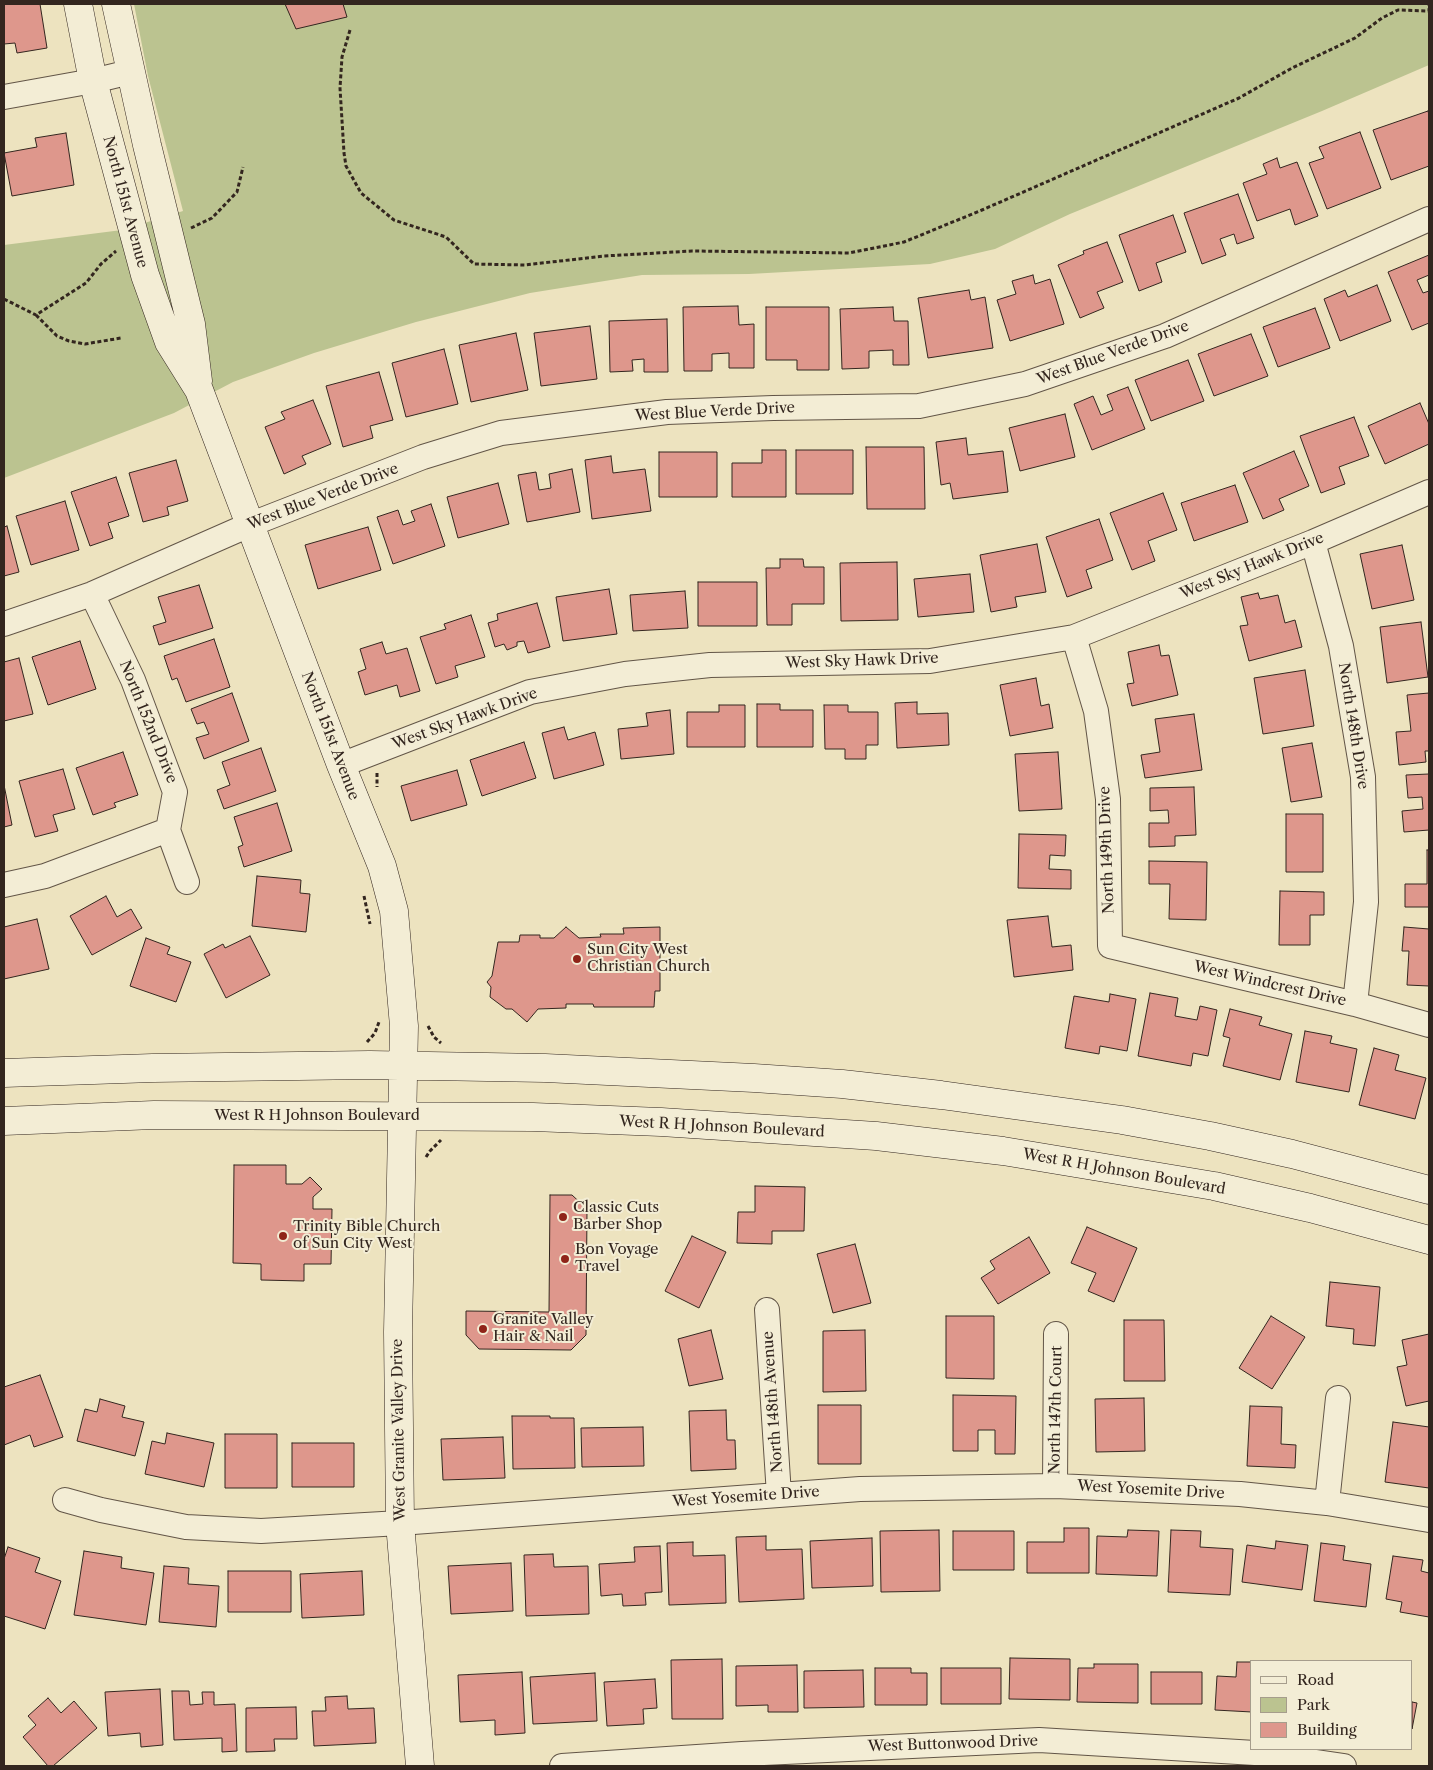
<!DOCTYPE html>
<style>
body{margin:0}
#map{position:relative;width:1433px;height:1770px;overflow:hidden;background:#ede3bf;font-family:"Libre Caslon Text",serif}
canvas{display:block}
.frame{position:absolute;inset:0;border:5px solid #33261f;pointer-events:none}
.legend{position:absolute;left:1250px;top:1660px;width:162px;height:90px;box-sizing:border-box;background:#f3edd5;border:1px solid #a69d8c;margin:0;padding:6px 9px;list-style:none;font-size:15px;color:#33261f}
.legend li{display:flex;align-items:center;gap:10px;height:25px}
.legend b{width:25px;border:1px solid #a69d8c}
</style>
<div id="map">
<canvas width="1433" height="1770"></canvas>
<div class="frame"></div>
<ul class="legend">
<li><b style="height:6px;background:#f3edd5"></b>Road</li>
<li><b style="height:14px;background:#bbc390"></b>Park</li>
<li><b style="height:14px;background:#de978c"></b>Building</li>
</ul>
</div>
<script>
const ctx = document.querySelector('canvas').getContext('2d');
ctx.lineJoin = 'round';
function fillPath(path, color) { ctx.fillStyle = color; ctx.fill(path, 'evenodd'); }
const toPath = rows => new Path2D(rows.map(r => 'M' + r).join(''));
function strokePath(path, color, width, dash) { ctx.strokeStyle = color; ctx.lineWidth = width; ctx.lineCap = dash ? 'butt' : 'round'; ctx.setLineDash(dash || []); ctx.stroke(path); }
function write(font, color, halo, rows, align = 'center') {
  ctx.font = font + ' "Libre Caslon Text",serif'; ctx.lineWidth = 4; ctx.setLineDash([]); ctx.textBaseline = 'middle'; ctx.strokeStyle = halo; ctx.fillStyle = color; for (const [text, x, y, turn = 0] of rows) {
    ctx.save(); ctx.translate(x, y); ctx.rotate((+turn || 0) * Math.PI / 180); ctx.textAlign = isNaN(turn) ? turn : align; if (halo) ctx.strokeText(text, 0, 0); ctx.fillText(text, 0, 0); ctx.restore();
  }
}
const green = toPath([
 [134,4,1429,4,1429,65,1322,111,1070,214,995,249,930,264,749,274,642,275,530,293,416,322,314,353,233,382,174,413,4,478,4,245,122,230,183,211,148,76]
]);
const building = toPath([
 [4,4,40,4,47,48,17,53,15,43,4,44,4,4],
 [285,4,343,4,347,17,296,29,285,4],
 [1428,111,1429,115,1429,166,1391,180,1373,130,1428,111],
 [1360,132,1381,188,1327,209,1309,163,1324,158,1319,147,1360,132],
 [66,133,74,185,12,196,4,153,37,147,35,138,66,133],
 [1277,158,1280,168,1297,162,1318,216,1295,225,1290,209,1257,221,1243,183,1267,174,1263,164,1277,158],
 [1238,194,1254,238,1237,244,1234,234,1220,239,1226,255,1202,264,1184,213,1238,194],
 [1173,215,1186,252,1156,263,1162,282,1139,291,1119,235,1173,215],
 [1107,242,1123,282,1097,292,1104,308,1080,318,1058,265,1084,254,1083,251,1107,242],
 [1429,255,1429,275,1417,280,1423,293,1429,291,1429,323,1412,330,1388,272,1429,255],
 [1033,275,1035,284,1050,279,1064,324,1010,341,997,300,1016,294,1012,281,1033,275],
 [1377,285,1391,321,1340,341,1324,299,1345,290,1348,297,1377,285],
 [969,290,971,300,985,297,993,348,928,358,918,298,969,290],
 [738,306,739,325,754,324,754,368,729,368,729,353,712,354,712,371,684,371,683,307,738,306],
 [766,307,829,307,829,370,797,370,797,360,766,360,766,307],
 [893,307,894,321,908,321,909,365,893,365,893,350,869,351,869,368,842,369,840,309,893,307],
 [1315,308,1330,348,1278,367,1263,327,1315,308],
 [667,319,668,372,644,372,644,359,632,360,633,371,610,372,609,321,667,319],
 [590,326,597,379,541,386,534,333,590,326],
 [516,333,528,390,471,402,459,345,516,333],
 [1251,334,1268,376,1214,396,1198,354,1251,334],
 [444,349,458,404,406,417,392,363,444,349],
 [1188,360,1204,401,1151,421,1135,380,1188,360],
 [379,372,393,420,370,426,373,438,343,447,326,386,379,372],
 [1128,387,1145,429,1092,450,1074,404,1093,396,1101,415,1113,410,1107,395,1128,387],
 [313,400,331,444,302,456,306,464,284,474,265,427,285,419,281,412,313,400],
 [1420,403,1429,424,1429,444,1385,464,1368,426,1420,403],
 [1065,414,1075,457,1020,471,1009,428,1065,414],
 [1354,417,1369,456,1339,467,1345,484,1321,493,1300,436,1354,417],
 [966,438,968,455,1003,451,1008,492,953,499,950,483,941,485,936,442,966,438],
 [866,447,924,447,925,509,867,509,866,447],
 [762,450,786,450,786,497,732,497,732,463,762,463,762,450],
 [796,450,853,450,853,494,796,494,796,450],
 [1294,451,1309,486,1279,499,1284,510,1263,519,1243,473,1294,451],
 [659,452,717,452,717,497,659,497,659,452],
 [611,456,613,473,645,469,651,511,592,519,585,460,611,456],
 [176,460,188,501,167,507,169,515,143,522,129,473,176,460],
 [572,469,580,512,527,522,518,475,536,472,539,490,551,488,549,474,572,469],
 [116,477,129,516,108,523,113,538,90,546,71,492,116,477],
 [498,483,509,524,458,538,447,497,498,483],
 [1235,485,1248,522,1194,541,1181,503,1235,485],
 [1163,493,1177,530,1148,541,1155,561,1132,570,1110,513,1163,493],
 [65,501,79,550,31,565,16,516,65,501],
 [431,504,445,546,393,564,377,517,398,510,403,525,415,521,411,511,431,504],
 [1099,519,1113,560,1086,570,1092,588,1067,597,1046,537,1099,519],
 [7,526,19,572,4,576,4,527,7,526],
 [368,527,381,570,318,589,305,545,368,527],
 [1037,544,1046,592,1015,597,1017,607,991,612,980,555,1037,544],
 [1402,545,1414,600,1372,609,1360,554,1402,545],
 [780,559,803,559,804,567,824,567,824,604,792,604,792,625,767,625,766,568,780,568,780,559],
 [897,562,898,620,841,621,840,563,897,562],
 [970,574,974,612,918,617,914,579,970,574],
 [698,582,757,582,757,626,698,626,698,582],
 [199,585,213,628,159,645,153,626,166,622,158,597,199,585],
 [609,589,617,634,563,641,556,597,609,589],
 [685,591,688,628,633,631,630,595,685,591],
 [1258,593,1260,599,1278,595,1285,623,1295,620,1302,647,1249,661,1240,626,1248,625,1241,597,1258,593],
 [537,603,550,647,528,653,524,641,517,642,517,646,507,650,504,644,495,647,488,623,498,620,497,614,537,603],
 [471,615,485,657,455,666,458,677,436,684,420,637,446,629,444,624,471,615],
 [1421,622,1428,677,1387,683,1380,627,1421,622],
 [214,639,230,687,186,702,177,678,172,680,164,656,214,639],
 [80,641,96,689,48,705,32,657,80,641],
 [382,642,386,654,407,648,420,691,400,697,397,685,365,695,358,672,366,669,360,649,382,642],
 [1159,645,1161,656,1169,655,1178,695,1132,706,1127,684,1134,683,1128,652,1159,645],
 [19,658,33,714,4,721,4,662,19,658],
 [1305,670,1314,726,1263,734,1254,678,1305,670],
 [1036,678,1041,706,1049,704,1053,728,1010,736,1000,685,1036,678],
 [232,693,249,741,204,759,196,738,209,734,204,722,197,724,191,709,232,693],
 [1429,693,1429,751,1425,751,1426,762,1399,765,1396,732,1411,731,1407,695,1429,693],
 [917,702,917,714,948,713,949,745,897,748,895,703,917,702],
 [757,704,780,704,780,710,813,710,813,747,757,747,757,704],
 [719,705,745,705,745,747,687,747,687,712,719,712,719,705],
 [824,705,848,705,848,712,878,712,878,745,866,745,866,759,845,759,845,749,825,749,824,705],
 [670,710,674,754,621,759,618,729,648,726,646,713,670,710],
 [1194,714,1202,770,1145,778,1141,755,1160,752,1155,719,1194,714],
 [564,727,568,740,595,732,604,765,554,779,542,733,564,727],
 [524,742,536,778,482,796,470,760,524,742],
 [1312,743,1322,797,1291,802,1282,748,1312,743],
 [261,748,276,791,224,809,217,790,230,785,222,762,261,748],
 [123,752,138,795,114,803,116,807,93,815,76,768,123,752],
 [1058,752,1062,809,1019,811,1015,754,1058,752],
 [63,769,75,809,53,815,58,831,35,837,19,781,63,769],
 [457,770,467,805,411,821,401,786,457,770],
 [1429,774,1429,830,1404,832,1402,811,1423,809,1422,797,1408,798,1406,775,1429,774],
 [4,785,12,825,4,827,4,785],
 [1194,787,1196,835,1175,836,1175,846,1149,847,1149,823,1169,823,1168,810,1150,811,1150,788,1194,787],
 [277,803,292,851,244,867,238,847,243,845,234,817,277,803],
 [1286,814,1323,814,1323,872,1286,872,1286,814],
 [1019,834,1066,835,1065,856,1050,855,1049,869,1071,870,1071,889,1018,888,1019,834],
 [1427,850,1429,850,1429,907,1405,907,1405,884,1427,884,1427,850],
 [1149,861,1207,862,1206,920,1169,919,1170,884,1149,884,1149,861],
 [257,876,301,880,300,893,310,894,306,932,252,926,257,876],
 [1280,891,1324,892,1324,915,1310,915,1310,945,1279,945,1280,891],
 [106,896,117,917,131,909,142,928,92,955,70,916,106,896],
 [1048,916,1052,947,1071,945,1073,970,1014,977,1007,920,1048,916],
 [37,919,49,969,4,979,4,927,37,919],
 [566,927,579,938,601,937,600,934,624,934,623,928,660,927,660,991,655,991,654,1007,594,1007,593,1004,566,1004,566,1008,538,1009,527,1022,512,1009,506,1009,490,997,491,987,487,982,492,976,498,942,519,942,520,935,540,935,540,938,554,938,566,927],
 [1404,927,1429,929,1429,986,1407,985,1409,951,1402,951,1404,927],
 [250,936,270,975,226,998,204,954,223,944,225,948,250,936],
 [146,938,170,947,167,954,191,962,176,1002,130,986,146,938],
 [1150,993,1178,998,1175,1016,1197,1020,1200,1006,1217,1010,1208,1056,1193,1053,1191,1066,1138,1056,1150,993],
 [1110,994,1136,999,1127,1051,1100,1046,1099,1054,1065,1048,1074,996,1109,1002,1110,994],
 [1230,1009,1262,1017,1259,1025,1292,1034,1280,1080,1223,1066,1230,1038,1223,1036,1230,1009],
 [1305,1031,1332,1036,1330,1043,1357,1049,1349,1092,1296,1082,1305,1031],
 [1374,1048,1399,1055,1395,1070,1426,1078,1415,1119,1359,1105,1374,1048],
 [234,1165,286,1165,286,1184,302,1184,310,1177,322,1189,313,1197,313,1209,332,1209,331,1264,304,1264,304,1281,261,1280,261,1264,233,1263,234,1165],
 [755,1186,805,1187,804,1231,772,1231,772,1244,737,1243,738,1212,755,1212,755,1186],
 [550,1195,572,1195,587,1209,586,1335,571,1350,479,1349,466,1335,466,1311,549,1312,550,1195],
 [1087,1227,1137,1248,1114,1302,1088,1291,1096,1273,1071,1263,1087,1227],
 [692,1236,726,1252,699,1308,665,1291,692,1236],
 [1029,1237,1050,1273,998,1304,981,1278,995,1269,990,1261,1029,1237],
 [855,1244,871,1303,833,1313,817,1254,855,1244],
 [1330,1282,1380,1287,1375,1346,1353,1344,1354,1329,1326,1326,1330,1282],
 [946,1316,994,1316,994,1379,946,1378,946,1316],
 [1271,1316,1305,1337,1272,1389,1239,1368,1271,1316],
 [1124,1320,1164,1320,1165,1381,1124,1381,1124,1320],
 [711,1330,723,1379,689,1386,678,1339,711,1330],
 [865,1330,866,1391,823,1392,823,1331,865,1330],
 [1429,1334,1429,1401,1406,1406,1397,1367,1407,1365,1402,1340,1429,1334],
 [40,1375,63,1437,34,1447,30,1435,4,1445,4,1387,40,1375],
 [953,1395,1016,1396,1015,1454,995,1454,995,1430,978,1430,978,1451,953,1451,953,1395],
 [1144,1398,1145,1451,1096,1452,1095,1399,1144,1398],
 [100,1399,125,1406,122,1417,144,1422,135,1456,77,1441,85,1409,97,1412,100,1399],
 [818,1405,861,1405,861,1464,818,1464,818,1405],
 [1250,1406,1282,1407,1281,1444,1296,1445,1295,1468,1247,1466,1250,1406],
 [726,1410,727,1440,735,1440,736,1469,691,1471,689,1411,726,1410],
 [512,1416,550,1416,550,1418,574,1418,575,1468,513,1469,512,1416],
 [1393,1422,1429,1427,1429,1488,1385,1482,1393,1422],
 [643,1427,644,1466,582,1467,581,1428,643,1427],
 [167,1433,214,1443,204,1487,145,1474,152,1441,165,1444,167,1433],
 [225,1434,277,1434,277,1488,225,1488,225,1434],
 [503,1437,505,1478,443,1480,441,1439,503,1437],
 [292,1443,354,1443,354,1487,292,1487,292,1443],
 [1064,1528,1089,1528,1089,1573,1027,1573,1027,1542,1064,1542,1064,1528],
 [939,1530,940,1591,881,1592,880,1531,939,1530],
 [1128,1530,1159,1531,1157,1576,1096,1574,1097,1536,1127,1537,1128,1530],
 [1171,1530,1201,1531,1200,1547,1233,1549,1230,1595,1168,1592,1171,1530],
 [953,1531,1014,1531,1014,1570,953,1570,953,1531],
 [766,1536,766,1550,802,1549,804,1599,739,1602,736,1537,766,1536],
 [872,1538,873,1586,812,1588,810,1541,872,1538],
 [1276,1541,1308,1545,1302,1590,1242,1582,1247,1545,1275,1549,1276,1541],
 [693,1542,693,1556,725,1555,726,1603,669,1605,667,1543,693,1542],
 [1321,1543,1345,1546,1343,1560,1371,1564,1366,1607,1314,1601,1321,1543],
 [660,1546,662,1592,645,1593,646,1605,623,1606,622,1594,601,1596,599,1564,635,1562,634,1547,660,1546],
 [8,1547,40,1558,35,1572,61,1581,45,1629,4,1616,4,1559,8,1547],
 [84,1551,122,1557,121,1568,154,1573,146,1625,74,1615,84,1551],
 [553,1554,554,1567,588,1566,589,1614,526,1616,524,1555,553,1554],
 [1393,1556,1423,1560,1421,1571,1429,1573,1429,1617,1400,1612,1402,1602,1386,1599,1393,1556],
 [511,1563,513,1611,451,1614,448,1566,511,1563],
 [164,1566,189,1568,188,1584,219,1586,216,1627,159,1622,164,1566],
 [228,1571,291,1571,291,1612,228,1612,228,1571],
 [362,1571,364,1615,302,1618,300,1574,362,1571],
 [1010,1658,1070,1659,1070,1700,1009,1699,1010,1658],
 [722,1659,723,1719,672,1719,671,1660,722,1659],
 [1237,1662,1252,1662,1252,1712,1215,1710,1217,1676,1236,1677,1237,1662],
 [1094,1664,1138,1664,1138,1703,1077,1702,1078,1668,1094,1668,1094,1664],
 [797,1665,798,1712,768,1712,768,1705,736,1706,736,1666,797,1665],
 [875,1668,911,1668,911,1673,927,1673,927,1705,875,1705,875,1668],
 [941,1668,1001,1668,1001,1704,941,1704,941,1668],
 [863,1670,864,1707,804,1708,804,1671,863,1670],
 [522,1672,525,1733,495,1735,495,1720,460,1722,458,1675,522,1672],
 [1151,1672,1202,1672,1202,1704,1151,1704,1151,1672],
 [595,1673,597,1721,533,1724,530,1677,595,1673],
 [655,1679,657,1708,643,1709,644,1724,607,1726,604,1682,655,1679],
 [160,1689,163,1745,141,1747,140,1733,108,1736,105,1692,160,1689],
 [172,1691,189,1691,190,1705,203,1704,202,1692,214,1692,214,1705,235,1704,237,1751,222,1752,222,1738,174,1740,172,1691],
 [347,1696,348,1709,374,1708,376,1743,314,1746,312,1711,326,1711,325,1697,347,1696],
 [48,1698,61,1713,74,1701,97,1728,53,1766,48,1766,23,1737,36,1725,28,1716,48,1698],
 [1412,1702,1417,1703,1412,1729,1412,1702],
 [296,1707,297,1739,274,1739,275,1751,246,1752,246,1708,296,1707]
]);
const path = toPath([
 [350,30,342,57,340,88,344,153,346,166,361,193,394,220,446,237,474,264,525,265,604,256,692,251,849,253,904,242,982,210,1239,98,1292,68,1355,38,1382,18,1398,10,1429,11,1429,4],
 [191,228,212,218,237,192,243,167],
 [4,299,36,315,86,283,101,264,116,251],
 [36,315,57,336,69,341,85,344,121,338],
 [377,773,377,787],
 [364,896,370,924],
 [428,1026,434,1037,441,1043],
 [367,1042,375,1033,379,1022],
 [426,1157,430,1151,441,1140]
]);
const street = toPath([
 [4,97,93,81,130,72],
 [1313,542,1341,646,1363,777,1366,902,1355,1004],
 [92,594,133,680,175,792,168,830,187,882],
 [4,624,92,594,249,525,423,457,501,433,667,412,773,408,919,406,1025,384,1165,336,1429,219],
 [1074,637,1096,711,1108,799,1110,946,1355,1004,1429,1025],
 [341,765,530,692,625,674,710,665,930,661,1074,637,1313,542,1429,492],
 [4,885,45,876,168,830],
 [767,1310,779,1495],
 [1055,1486,1056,1334],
 [65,1500,101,1510,186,1527,261,1531,400,1523,860,1489,1055,1486,1240,1494,1327,1503,1429,1520],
 [1327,1503,1338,1398],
 [562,1766,742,1754,1039,1740,1255,1753,1344,1766]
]);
const secondary = toPath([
 [78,4,93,81,145,275,169,342,199,390,341,765,382,866,394,911,404,1026,398,1332,400,1523,420,1766],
 [116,4,147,145,191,324,198,381],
 [4,1073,153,1068,370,1065,545,1068,754,1078,842,1084,941,1095,1122,1120,1210,1136,1292,1154,1429,1190],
 [4,1121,154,1115,533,1117,661,1122,876,1136,1003,1151,1214,1186,1310,1208,1429,1240]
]);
const markers = [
 [577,959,5,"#8f2418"],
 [563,1217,5,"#8f2418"],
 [283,1236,5,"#8f2418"],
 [565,1259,5,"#8f2418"],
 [483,1329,5,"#8f2418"]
];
const streetNames = [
 ["North 151st Avenue",125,202,75],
 ["West Blue Verde Drive",1113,353,-20],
 ["West Blue Verde Drive",715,412,-3],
 ["West Blue Verde Drive",323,497,-21],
 ["West Sky Hawk Drive",1252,566,-22],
 ["West Sky Hawk Drive",862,661,-2],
 ["West Sky Hawk Drive",465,719,-20],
 ["North 152nd Drive",148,722,68],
 ["North 148th Drive",1353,726,81],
 ["North 151st Avenue",330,736,69],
 ["North 149th Drive",1107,850,-92],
 ["West Windcrest Drive",1270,984,13],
 ["West R H Johnson Boulevard",317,1116],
 ["West R H Johnson Boulevard",722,1127,3],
 ["West R H Johnson Boulevard",1124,1172,10],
 ["North 148th Avenue",773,1402,-94],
 ["North 147th Court",1056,1410,-89],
 ["West Granite Valley Drive",399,1430,-91],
 ["West Yosemite Drive",1151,1490,3],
 ["West Yosemite Drive",746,1497,-4],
 ["West Buttonwood Drive",953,1744,-2]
];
const poiNames = [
 ["Sun City West",587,950],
 ["Christian Church",587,967],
 ["Classic Cuts",573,1208],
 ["Barber Shop",573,1225],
 ["Trinity Bible Church",293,1227],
 ["of Sun City West",293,1244],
 ["Bon Voyage",575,1250],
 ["Travel",575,1267],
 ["Granite Valley",493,1320],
 ["Hair & Nail",493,1337]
];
fillPath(green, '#bbc390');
fillPath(building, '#de978c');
strokePath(building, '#33261f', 1);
strokePath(street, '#625547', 26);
strokePath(secondary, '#33261f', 29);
strokePath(path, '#33261f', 3, [4, 2.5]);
strokePath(street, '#f3edd5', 24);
strokePath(secondary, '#f3edd5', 28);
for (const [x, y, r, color] of markers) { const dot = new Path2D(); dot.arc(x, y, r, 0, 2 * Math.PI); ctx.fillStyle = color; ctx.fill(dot); strokePath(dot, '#f3edd5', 2); }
write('15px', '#33261f', '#f3edd5', streetNames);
write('15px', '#33261f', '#f3edd5', poiNames, 'left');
</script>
